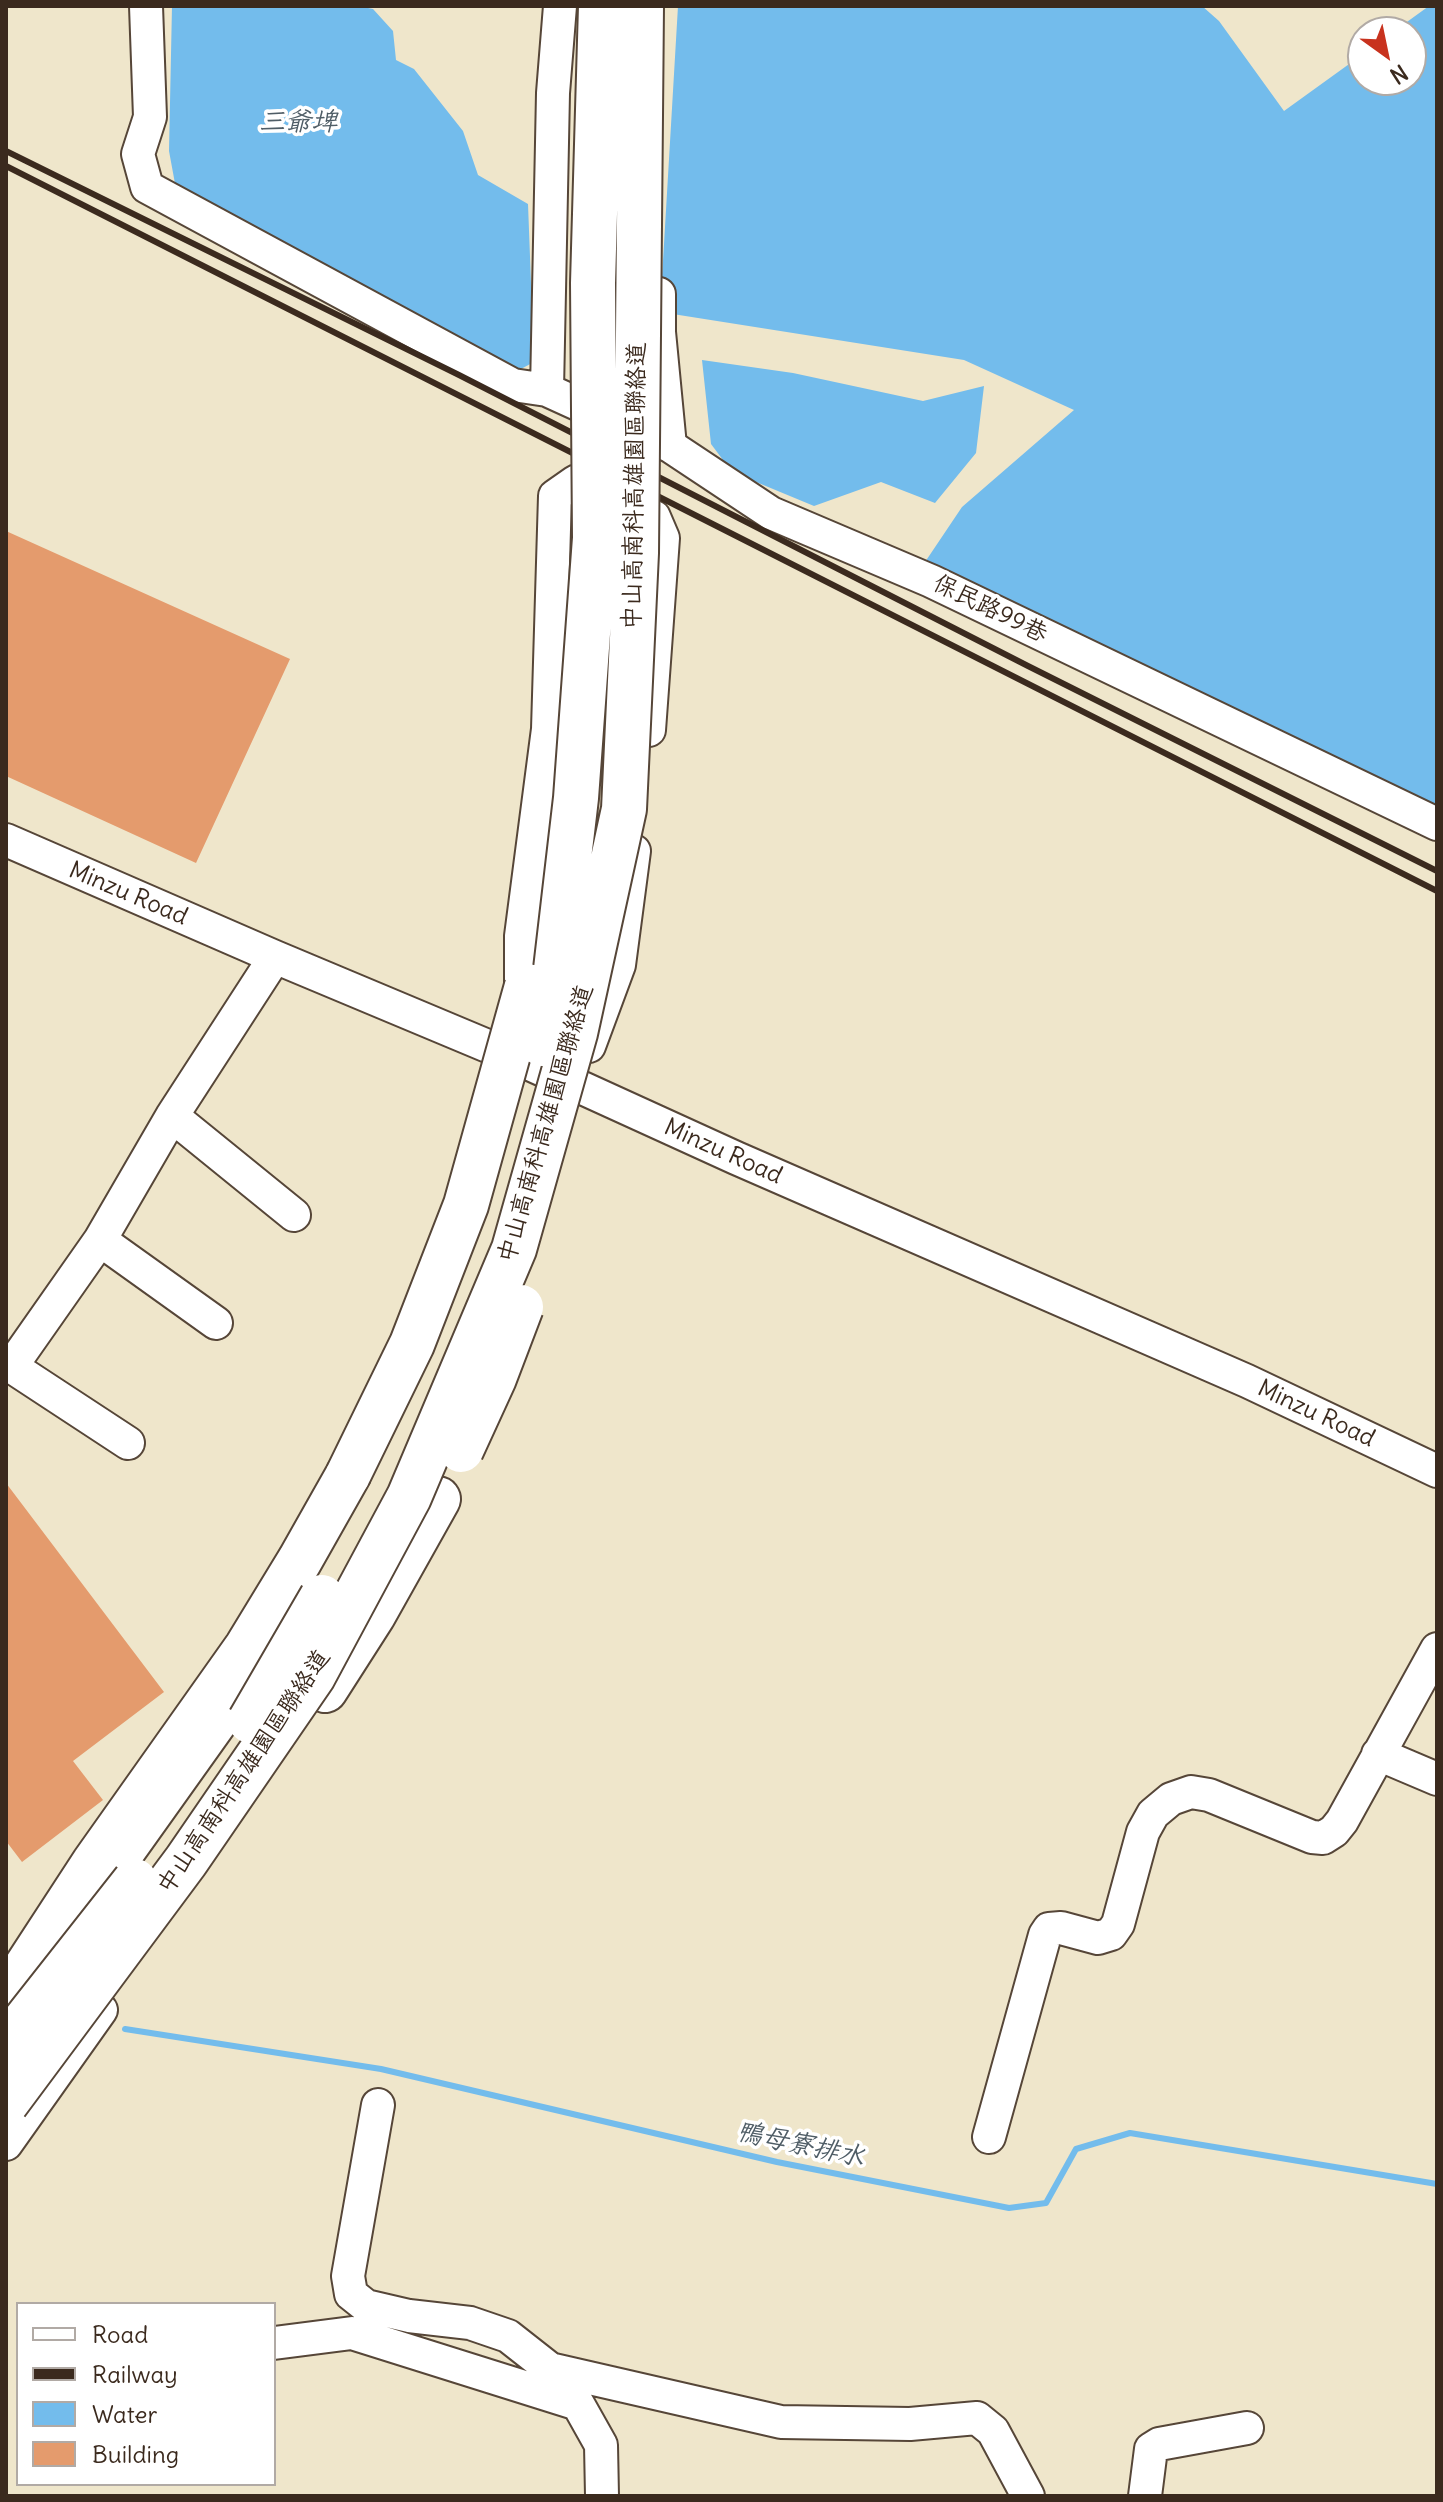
<!DOCTYPE html>
<meta charset="utf-8">
<style>
body{margin:0}
#map{position:relative;width:1443px;height:2502px;overflow:hidden;background:#efe6cb;font-family:Delius,sans-serif}
canvas{display:block}
.frame{position:absolute;inset:0;border:8px solid #3b2a1e;pointer-events:none}
.legend{position:absolute;left:16px;top:2302px;width:260px;height:184px;box-sizing:border-box;background:#fff;border:2px solid #b1aaa5;margin:0;padding:10px 14px;list-style:none;font-size:24px;color:#3b2a1e}
.legend li{display:flex;align-items:center;gap:16px;height:40px}
.legend b{width:40px;border:2px solid #b1aaa5}
.north{position:absolute;left:1347px;top:16px;width:80px;height:80px;box-sizing:border-box;background:#fff;border:2px solid #b1aaa5;border-radius:50%;rotate:147deg;font-size:22px;font-weight:700;line-height:32px;text-align:center;color:#3b2a1e}
.north::after{content:'';display:block;margin:auto;width:28px;height:36px;background:#c8321e;clip-path:polygon(50% 0,100% 100%,50% 72%,0 100%)}
</style>
<div id="map">
<canvas width="1443" height="2502"></canvas>
<div class="frame"></div>
<ul class="legend">
<li><b style="height:10px;background:#fff"></b>Road</li>
<li><b style="height:10px;background:#3b2a1e"></b>Railway</li>
<li><b style="height:22px;background:#73bcec"></b>Water</li>
<li><b style="height:22px;background:#e49b6d"></b>Building</li>
</ul>
<div class="north">N</div>
</div>
<script>
const ctx = document.querySelector('canvas').getContext('2d');
ctx.lineJoin = 'round';
function fillPath(path, color) { ctx.fillStyle = color; ctx.fill(path, 'evenodd'); }
const toPath = rows => new Path2D(rows.map(r => 'M' + r).join(''));
function strokePath(path, color, width, dash) { ctx.strokeStyle = color; ctx.lineWidth = width; ctx.lineCap = dash ? 'butt' : 'round'; ctx.setLineDash(dash || []); ctx.stroke(path); }
function write(font, color, halo, rows, align = 'center') {
  ctx.font = font + ' Delius,"LXGW WenKai TC",sans-serif'; ctx.lineWidth = 7; ctx.setLineDash([]); ctx.textBaseline = 'middle'; ctx.strokeStyle = halo; ctx.fillStyle = color; for (const [text, x, y, turn = 0] of rows) {
    ctx.save(); ctx.translate(x, y); ctx.rotate((+turn || 0) * Math.PI / 180); ctx.textAlign = isNaN(turn) ? turn : align; if (halo) ctx.strokeText(text, 0, 0); ctx.fillText(text, 0, 0); ctx.restore();
  }
}
const water = toPath([
 [172,6,358,6,373,9,393,31,396,60,414,69,463,131,478,175,528,204,534,362,519,370,176,189,169,151],
 [678,6,1202,6,1219,21,1284,111,1363,54,1363,80,1411,80,1411,32,1393,32,1429,6,1437,6,1437,838,921,568,962,507,1074,410,964,360,660,312],
 [702,360,793,373,923,401,984,386,976,453,935,503,881,482,814,506,732,472,711,444]
]);
const stream = toPath([
 [125,2029,381,2069,777,2162,1009,2208,1046,2203,1076,2149,1130,2133,1437,2184]
]);
const building = toPath([
 [6,531,290,659,196,863,6,776],
 [6,1483,164,1692,73,1761,103,1800,22,1862,6,1841]
]);
const minor = toPath([
 [146,6,150,117,138,154,147,187,513,385,547,390,670,446,771,513,931,581,1437,824],
 [659,294,659,332,670,446],
 [547,390,553,93,560,6],
 [6,840,275,957,521,1060,736,1158,1247,1381,1437,1471],
 [521,1006,521,936,548,729,555,496,575,482,654,517,663,538,649,730],
 [589,1046,619,965,634,851],
 [172,1116,294,1215],
 [100,1240,216,1323],
 [6,1363,128,1443],
 [11,1367,100,1240,172,1116,275,957],
 [1378,1754,1437,1779],
 [94,1901,253,1678],
 [378,2105,348,2276,351,2294,366,2306,409,2316,470,2323,508,2336,550,2369,781,2422,910,2424,977,2418,993,2431,1028,2496],
 [989,2137,1045,1935,1049,1929,1061,1928,1098,1938,1111,1934,1118,1924,1143,1832,1153,1814,1171,1799,1191,1792,1209,1795,1312,1837,1323,1838,1334,1831,1342,1821,1437,1649],
 [6,2144,101,2010],
 [274,2343,352,2333,578,2404,601,2445,602,2496],
 [1145,2496,1151,2449,1159,2444,1247,2428]
]);
const highway = toPath([
 [325,1690,373,1615,438,1499],
 [6,1998,94,1863,247,1647,300,1560,348,1475]
]);
const rail = toPath([
 [6,151,459,375,1028,666,1437,871],
 [6,166,1437,891]
]);
const highwayBridge = toPath([
 [542,1044,551,1012,576,798,595,538,593,283,601,6],
 [461,1450,494,1378,521,1307],
 [348,1475,412,1344,466,1205,527,986],
 [250,1721,322,1597],
 [6,2045,135,1881],
 [6,2103,186,1861,313,1676,409,1497,514,1249,575,1033,624,809,636,553,641,6]
]);
const streetNames = [
 ["中山高南科高雄園區聯絡道",635,486,-89],
 ["保民路99巷",990,609,26],
 ["Minzu Road",128,894,23],
 ["中山高南科高雄園區聯絡道",546,1124,-74],
 ["Minzu Road",723,1152,24],
 ["Minzu Road",1316,1414,25],
 ["中山高南科高雄園區聯絡道",244,1772,-56]
];
const waterNames = [
 ["三爺埤",298,123],
 ["鴨母寮排水",800,2145,12]
];
fillPath(water, '#73bcec');
strokePath(stream, '#73bcec', 6);
fillPath(building, '#e49b6d');
strokePath(minor, '#564638', 36);
strokePath(highway, '#564638', 48);
strokePath(minor, '#fff', 32);
strokePath(highway, '#fff', 44);
strokePath(rail, '#3b2a1e', 6);
strokePath(highwayBridge, '#564638', 48, []);
strokePath(highwayBridge, '#fff', 44);
write('24px', '#3b2a1e', '#fff', streetNames);
write('italic 26px', '#4f5d66', '#fff', waterNames);
</script>
